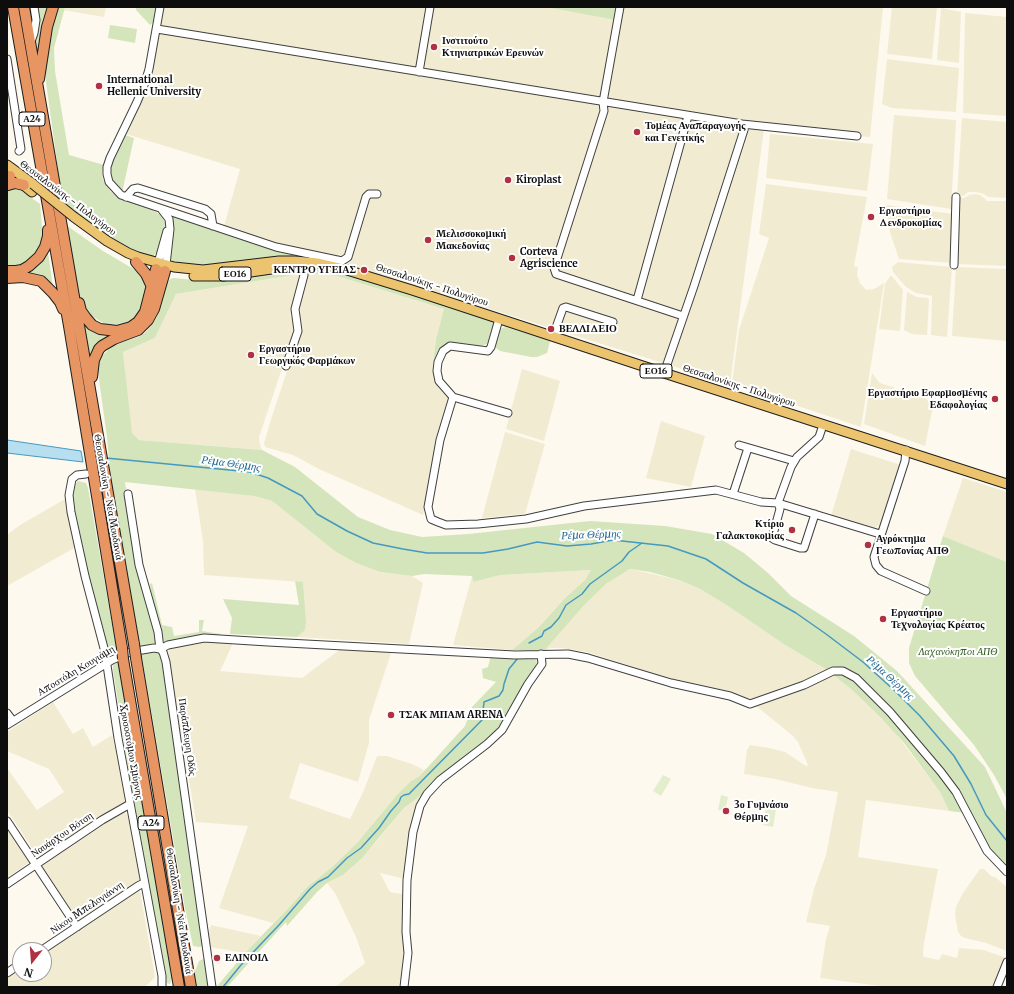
<!DOCTYPE html>
<meta charset="utf-8">
<style>
body{margin:0}
#map{position:relative;width:1014px;height:994px;overflow:hidden;background:#fdf9ee;font-family:Merriweather,serif}
canvas{display:block}
.frame{position:absolute;inset:0;border:8px solid #0d0d0d;pointer-events:none}
.north{position:absolute;left:12px;top:942px;width:40px;height:40px;box-sizing:border-box;background:#fff;border:1px solid #9e9e9e;border-radius:50%;rotate:197deg;font-size:11px;font-weight:700;line-height:16px;text-align:center;color:#0d0d0d}
.north::after{content:'';display:block;margin:auto;width:14px;height:18px;background:#b03242;clip-path:polygon(50% 0,100% 100%,50% 72%,0 100%)}
</style>
<div id="map">
<canvas width="1014" height="994"></canvas>
<div class="frame"></div>
<div class="north">N</div>
</div>
<script>
const ctx = document.querySelector('canvas').getContext('2d');
ctx.lineJoin = 'round';
function fillPath(path, color) { ctx.fillStyle = color; ctx.fill(path, 'evenodd'); }
const toPath = rows => new Path2D(rows.map(r => 'M' + r).join(''));
function strokePath(path, color, width, dash) { ctx.strokeStyle = color; ctx.lineWidth = width; ctx.lineCap = dash ? 'butt' : 'round'; ctx.setLineDash(dash || []); ctx.stroke(path); }
function write(font, color, halo, rows, align = 'center') {
  ctx.font = font + ' Merriweather,serif'; ctx.lineWidth = 4; ctx.setLineDash([]); ctx.textBaseline = 'middle'; ctx.strokeStyle = halo; ctx.fillStyle = color; for (const [text, x, y, turn = 0] of rows) {
    ctx.save(); ctx.translate(x, y); ctx.rotate((+turn || 0) * Math.PI / 180); ctx.textAlign = isNaN(turn) ? turn : align; if (halo) ctx.strokeText(text, 0, 0); ctx.fillText(text, 0, 0); ctx.restore();
  }
}
const farmland = toPath([
 [65,7,106,7,104,17,63,10],
 [163,7,883,7,870,137,764,129,730,384,224,226,240,169,126,134,142,100,152,73],
 [892,7,937,7,932,59,887,54],
 [941,8,961,12,959,63,937,60],
 [965,13,1007,17,1007,116,963,113],
 [887,59,959,68,956,112,892,108,882,104],
 [894,115,956,120,951,209,887,199],
 [962,118,1007,122,1007,198,988,197,984,194,976,192,968,192,963,196,957,195],
 [770,134,873,144,867,191,766,178],
 [766,184,867,197,854,266,858,267,857,275,860,283,866,290,874,289,884,283,861,427,732,384,739,330,769,238,759,234],
 [976,194,982,196,987,201,1007,201,1007,266,955,264,957,198,964,198,969,195],
 [886,205,953,214,952,263,899,259,890,232],
 [898,262,952,267,947,337,931,335,932,296,916,293,906,287,893,272,892,267],
 [956,267,1007,269,1007,341,952,336],
 [306,273,337,276,444,309,436,339,433,363,433,374,439,389,449,398,438,439,423,515,319,469,293,455,265,447,264,443,272,416,300,332,301,322,299,313,299,304],
 [300,274,299,287,290,316,294,318,296,327,259,437,260,445,262,450,139,440,131,433,123,352,155,338,176,294],
 [891,275,903,290,900,331,879,329,885,284],
 [907,292,917,297,928,298,929,300,927,335,912,334,904,330],
 [522,369,560,381,544,441,506,429],
 [872,373,880,383,924,397,933,406,925,446,864,424],
 [661,421,705,436,691,487,646,478],
 [505,432,545,444,525,514,482,518],
 [851,449,901,465,881,524,873,529,831,516],
 [963,478,1007,492,1007,562,943,536],
 [195,489,254,496,272,501,336,552,356,563,380,572,412,576,423,583,409,644,297,637,304,630,303,582,204,575,203,541],
 [65,499,76,547,7,586,7,535,20,525],
 [630,569,679,580,700,589,728,606,785,645,829,671,821,675,766,695,751,699,668,678,587,652,561,648,550,648,544,651,585,603,606,584],
 [592,570,585,580,566,597,539,627,512,650,453,645,472,576,473,582,501,575],
 [200,640,233,643,220,671,302,678,342,648,392,650,369,720,369,743,358,782,300,763,289,798,350,819,364,790,377,756,387,756,412,764,424,770,418,777,411,781,382,813,370,830,358,842,332,867,306,888,293,903,273,923,219,908,248,826,196,822,168,652,171,646],
 [832,674,851,689,893,730,940,792,949,811,866,800,858,857,938,869,924,943,923,954,924,957,939,960,942,954,957,958,959,948,984,950,1006,958,992,987,887,987,820,978,826,939,830,926,806,922,814,889,826,855,838,792,812,788,775,779,744,774,747,750,750,745,769,748,785,752,806,766,808,765,798,742,793,736,756,706,757,704],
 [53,702,73,734,83,728,93,747,112,735,128,800,39,859,7,810,7,768,37,810,64,792,49,769,7,751,7,732],
 [424,793,415,808,409,880,380,873,390,892,408,895,402,931,404,949,400,987,335,987,365,963,356,937,335,893,327,883,343,875,352,867,377,841,404,808],
 [121,813,126,813,128,816,140,880,77,922,41,865,114,817],
 [7,827,30,862,7,878],
 [980,869,984,869,991,876,995,877,1007,887,1007,951,986,943,965,938,961,936,958,932,955,915,956,907,963,893],
 [140,891,155,977,145,987,7,987,7,978,20,969,20,974,44,974,44,953,133,892],
 [211,925,261,936,245,953,210,947,209,931]
]);
const green = toPath([
 [37,7,47,7,42,21,38,55,36,56],
 [55,7,65,7,54,48,55,71,69,155,104,165,102,173,103,180,111,192,117,196,133,203,145,206,161,215,165,223,164,233,159,250,152,257,125,249,63,206,46,82,45,60],
 [136,7,158,7,156,20,150,25,136,10],
 [546,7,618,7,616,20],
 [110,25,137,29,135,43,108,38],
 [125,135,134,138,122,193,113,182,110,169,112,161],
 [10,188,18,188,40,204,43,238,42,243,32,262,7,270,7,190],
 [174,217,280,250,301,258,211,268,175,264,170,258,171,219],
 [66,225,103,251,142,274,147,284,146,299,139,314,127,322,113,325,105,324,90,315,81,302,76,286],
 [47,246,54,294,49,287,11,275],
 [307,268,323,269,338,272,446,304,493,321,494,325,490,338,487,344,481,346,450,342,443,346,439,350,433,363,436,339,444,309,337,276,306,273],
 [301,269,300,274,176,294,155,338,123,352,132,433,139,440,262,450,295,467,358,517,390,530,422,537,468,534,590,521,665,526,712,534,744,553,768,573,791,596,854,636,897,671,985,767,1007,813,1007,868,987,848,947,775,910,730,887,704,860,678,829,671,785,645,728,606,700,589,679,580,650,572,630,569,606,584,585,604,544,651,512,650,539,627,566,597,585,580,591,570,501,575,473,582,472,576,424,574,412,576,380,572,356,563,336,552,272,501,254,496,125,482,137,564,151,615,157,642,139,647,111,483,107,437,98,372,99,363,102,356,112,346,138,337,146,332,157,317,167,284,169,280,173,278,205,281,245,277],
 [80,317,118,333,93,351,88,362],
 [506,327,550,341,547,353,537,357,531,357,500,351,496,348,496,342,498,333,502,328],
 [96,464,142,736,186,987,182,987,175,945],
 [78,481,86,483,88,488,117,652,112,652,108,648,103,633,89,577,73,500,73,486],
 [943,536,1007,562,1007,799,994,775,974,745,915,676,909,663,909,648],
 [295,581,303,582,306,622,305,630,297,637,230,634,232,618,223,599,299,605],
 [152,583,162,625,172,627,174,636,199,632,199,620,204,620,202,631,221,634,220,636,203,635,164,643,153,605,150,584],
 [154,651,158,653,161,656,171,710,205,944,200,947,193,946,185,908,141,652],
 [528,654,537,661,536,666,498,732,440,775,424,793,404,808,362,858,343,875,327,883,317,892,287,926,286,922,227,987,218,987,218,985,245,953,293,903,306,888,332,867,358,842,397,795,411,781,418,777,427,768,465,726,472,707,496,682,483,678,482,669,488,667,491,655],
 [119,658,173,976,170,984,167,983,129,773,113,670,113,662],
 [835,673,848,675,889,712,947,780,966,813,949,811,940,792,904,743,881,718,851,689,832,674],
 [203,959,205,960,208,987,196,987,194,974,199,961]
]);
const pitch = toPath([
 [663,775,671,779,661,796,653,791],
 [721,795,728,797,725,811,718,810],
 [766,807,776,809,773,827,763,825]
]);
const water = toPath([
 [7,440,81,451,83,462,7,453,7,440]
]);
const stream = toPath([
 [106,458,250,472,268,478,302,496,317,514,347,531,373,543,403,549,427,553,483,553,508,549,537,542,567,546,591,544,613,540,668,546,706,559,743,583,796,613,826,634,863,662,895,691,920,716,954,756,971,784,986,815,1007,841],
 [529,643,542,636,544,631,551,627,559,618,566,605,582,594,590,584,622,561,629,552,642,543],
 [223,987,241,965,279,925,310,889,318,882,328,877,347,858,361,848,379,828,391,811,399,802,401,797,404,795,409,794,482,720,484,702,499,696,503,690,504,684,509,669,518,658]
]);
const minor = toPath([
 [160,7,149,69,145,83,137,102,110,158,107,167,107,174,109,182,121,195,276,247,342,261,348,257,366,197,369,194,377,194],
 [620,7,603,102,604,111,554,268,556,274,683,316],
 [157,29,742,124,744,126,744,130,694,286,664,373],
 [31,42,34,33,36,20,34,7],
 [7,59,21,149,19,151],
 [419,72,430,7],
 [742,124,857,136],
 [126,197,133,189,138,188,205,209,211,214,213,226],
 [162,210,169,219,170,229,166,265],
 [158,263,167,231],
 [954,265,956,197],
 [637,300,688,116],
 [499,319,491,347,488,351,450,346,443,351,438,362,437,371,439,381,453,397,508,413],
 [553,336,563,308,566,307,613,322],
 [286,366,298,331,295,309,304,275,304,263],
 [453,397,440,440,428,507,431,519,438,522,446,525,478,524,526,519,584,506,716,490,761,502,778,503,880,534],
 [739,445,794,461],
 [906,450,905,461,874,557,876,565,881,571,926,591],
 [86,474,77,475,72,479,69,495,71,512,85,576,105,652,118,738,162,976,162,987],
 [128,494,139,565,158,632,160,649,163,652,166,662,212,987],
 [733,494,748,448],
 [815,514,804,548,800,548,775,540,772,538,780,509,778,503,791,467,797,457,819,437,823,425],
 [160,649,168,645,204,638,268,642,515,655,568,654,588,658,671,683,730,696,750,704,804,685,833,671,843,671,856,678,890,712,941,772,956,792,987,851,1007,872],
 [7,713,13,721],
 [7,725,112,660,130,652,154,648,160,649],
 [7,821,77,927],
 [7,884,102,820,130,804],
 [42,950,138,886,144,883],
 [7,973,20,964],
 [404,987,408,953,406,932,407,880,413,832,420,806,427,794,440,780,487,744,502,730,528,684,542,664,541,654],
 [997,987,1007,962]
]);
const major = toPath([
 [7,165,33,184],
 [20,182,32,192],
 [74,217,107,241,128,253,138,257,174,267,203,270,279,261,295,261,317,263,347,270,412,290,664,373,1007,484],
 [194,276,223,276,292,266]
]);
const highway = toPath([
 [13,7,69,326,122,648],
 [24,7,134,644],
 [39,79,47,27,53,7],
 [7,177,10,176],
 [8,185,15,183,24,185],
 [136,262,146,274,152,287],
 [7,271,16,271,22,270,29,266,39,257,45,247,48,236,48,230],
 [7,278,23,277,41,281,53,293,60,302,63,309],
 [79,303,81,311,86,318,92,325,100,329,117,331,131,327,138,322,145,312,156,269],
 [92,377,94,360,99,349,102,346,114,339,138,330,148,320,154,309,165,271],
 [136,658,191,987],
 [123,659,179,987]
]);
const majorBridge = toPath([
 [33,184,74,217]
]);
const highwayBridge = toPath([
 [134,644,136,658],
 [122,648,123,659]
]);
const markers = [
 [434,47,4,"#b03242"],
 [99,86,4,"#b03242"],
 [637,132,4,"#b03242"],
 [508,180,4,"#b03242"],
 [871,217,4,"#b03242"],
 [428,240,4,"#b03242"],
 [512,258,4,"#b03242"],
 [364,270,4,"#b03242"],
 [551,329,4,"#b03242"],
 [251,355,4,"#b03242"],
 [995,399,4,"#b03242"],
 [792,530,4,"#b03242"],
 [868,545,4,"#b03242"],
 [883,619,4,"#b03242"],
 [391,715,4,"#b03242"],
 [726,811,4,"#b03242"],
 [217,958,4,"#b03242"]
];
const shields = [
 [32,119,26],
 [235,274,32],
 [656,371,32],
 [151,823,26]
];
const shieldNames = [
 ["Α24",32,119],
 ["ΕΟ16",235,274],
 ["ΕΟ16",656,371],
 ["Α24",151,823]
];
const poiNames = [
 ["Ινστιτούτο",442,41],
 ["Κτηνιατρικών Ερευνών",442,53],
 ["International",107,80],
 ["Hellenic University",107,92],
 ["Τομέας Αναπαραγωγής",645,126],
 ["και Γενετικής",645,138],
 ["Kiroplast",516,180],
 ["Εργαστήριο",879,211],
 ["Δενδροκομίας",879,223],
 ["Μελισσοκομική",436,234],
 ["Μακεδονίας",436,246],
 ["Corteva",520,252],
 ["Agriscience",520,264],
 ["ΚΕΝΤΡΟ ΥΓΕΙΑΣ",356,270,"right"],
 ["ΒΕΛΛΙΔΕΙΟ",559,329],
 ["Εργαστήριο",259,349],
 ["Γεωργικός Φαρμάκων",259,361],
 ["Εργαστήριο Εφαρμοσμένης",987,393,"right"],
 ["Εδαφολογίας",987,405,"right"],
 ["Κτίριο",784,524,"right"],
 ["Γαλακτοκομίας",784,536,"right"],
 ["Αγρόκτημα",876,539],
 ["Γεωπονίας ΑΠΘ",876,551],
 ["Εργαστήριο",891,613],
 ["Τεχνολογίας Κρέατος",891,625],
 ["ΤΣΑΚ ΜΠΑΜ ARENA",399,715],
 ["3ο Γυμνάσιο",734,805],
 ["Θέρμης",734,817],
 ["ΕΛΙΝΟΙΛ",225,958]
];
const streetNames = [
 ["Θεσσαλονίκης - Πολυγύρου",68,198,37],
 ["Θεσσαλονίκης - Πολυγύρου",432,285,18],
 ["Θεσσαλονίκης - Πολυγύρου",739,386,18],
 ["Θεσσαλονίκη - Νέα Μουδανιά",108,497,80],
 ["Αποστόλη Κουγιάμη",76,671,-31],
 ["Παράπλευρη Οδός",187,737,82],
 ["Χρυσοστόμου Σμύρνης",131,752,80],
 ["Ναυάρχου Βότση",62,835,-34],
 ["Νίκου Μπελογιάννη",87,908,-34],
 ["Θεσσαλονίκη - Νέα Μουδανιά",179,911,81]
];
const parkNames = [
 ["Λαχανόκηποι ΑΠΘ",958,652]
];
const waterNames = [
 ["Ρέμα Θέρμης",231,464,8],
 ["Ρέμα Θέρμης",591,535,-2],
 ["Ρέμα Θέρμης",890,678,42]
];
fillPath(farmland, '#f1ecd1');
fillPath(green, '#d4e5bb');
fillPath(pitch, '#e4edcc');
fillPath(water, '#b8dff0');
strokePath(water, '#4599c0', 1);
strokePath(stream, '#4599c0', 1.5);
strokePath(minor, '#404040', 9);
strokePath(major, '#1e1e1e', 11);
strokePath(highway, '#1e1e1e', 12);
strokePath(minor, '#fff', 7);
strokePath(major, '#ecc470', 9);
strokePath(highway, '#e79563', 10);
strokePath(majorBridge, '#1e1e1e', 11, []);
strokePath(highwayBridge, '#1e1e1e', 12, []);
strokePath(majorBridge, '#ecc470', 9);
strokePath(highwayBridge, '#e79563', 10);
for (const [x, y, r, color] of markers) { const dot = new Path2D(); dot.arc(x, y, r, 0, 2 * Math.PI); ctx.fillStyle = color; ctx.fill(dot); strokePath(dot, '#fff', 1.5); }
for (const [x, y, w] of shields) { const box = new Path2D(); box.roundRect(x - w / 2, y - 7, w, 14, 3); ctx.fillStyle = '#fff'; ctx.fill(box); strokePath(box, '#0d0d0d', 1); }
write('bold 9px', '#0d0d0d', null, shieldNames);
write('bold 10px', '#0d0d0d', '#fff', poiNames, 'left');
write('10px', '#0d0d0d', '#fff', streetNames);
write('italic 10px', '#345e23', '#fff', parkNames);
write('italic 11px', '#226a93', '#fff', waterNames);
</script>
